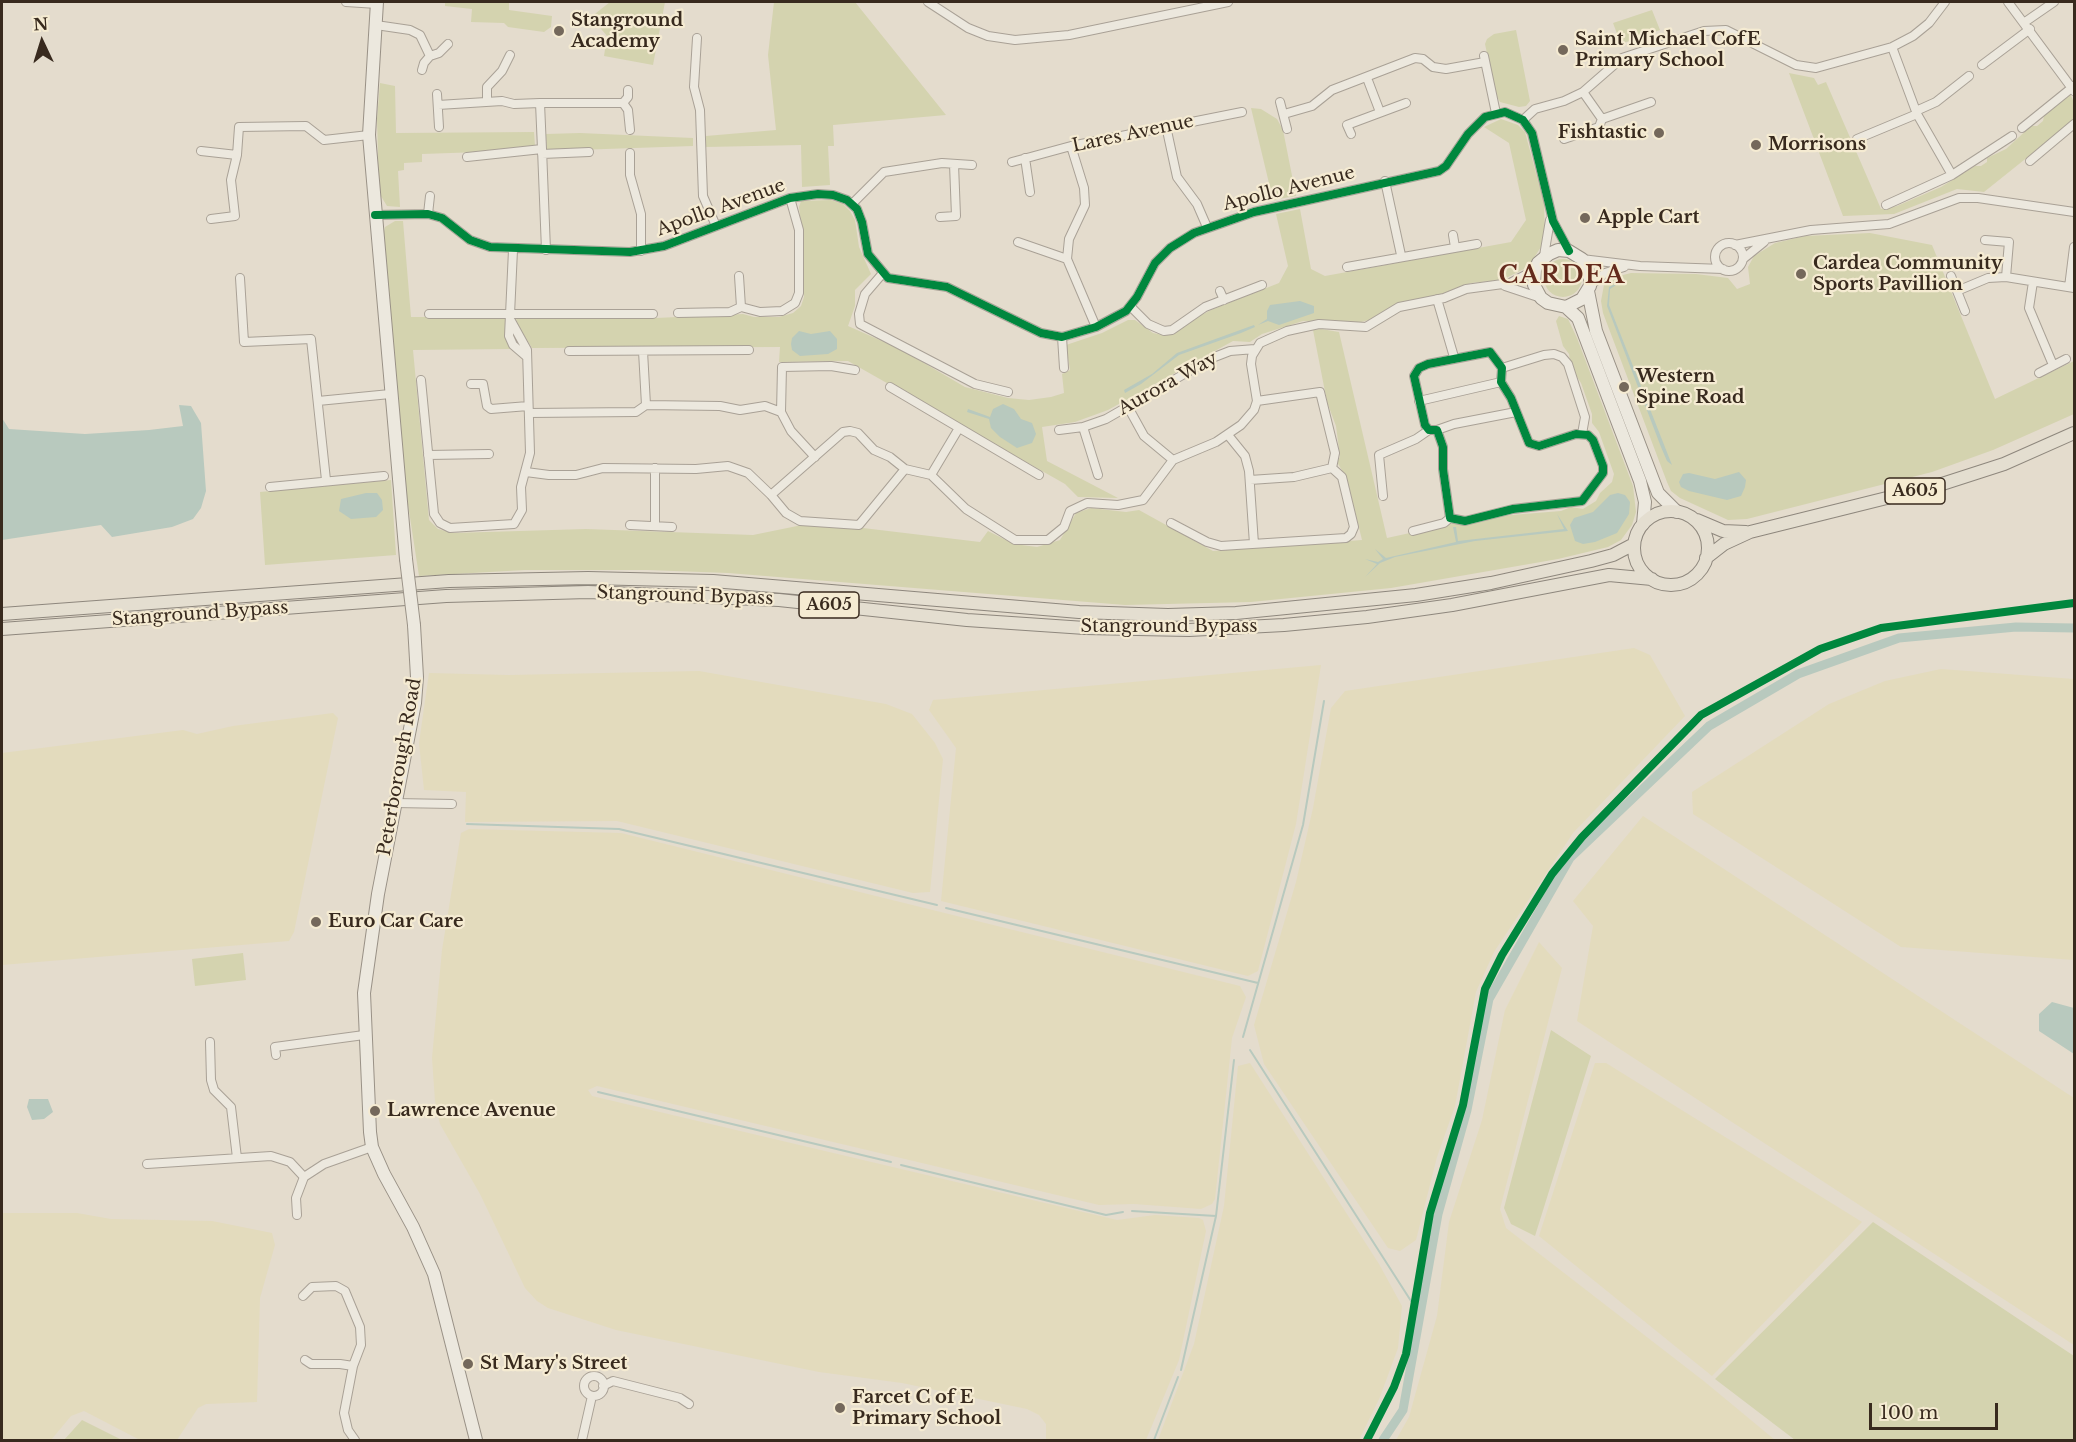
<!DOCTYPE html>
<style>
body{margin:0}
#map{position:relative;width:2076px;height:1442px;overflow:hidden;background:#e4dccd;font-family:"Libre Baskerville",serif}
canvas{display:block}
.frame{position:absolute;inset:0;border:3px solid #382a1e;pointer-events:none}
.north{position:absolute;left:12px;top:12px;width:60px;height:60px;-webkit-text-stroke:4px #f5ebd2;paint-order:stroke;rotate:356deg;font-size:16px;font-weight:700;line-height:24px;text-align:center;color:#382a1e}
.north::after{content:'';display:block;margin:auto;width:21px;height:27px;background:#382a1e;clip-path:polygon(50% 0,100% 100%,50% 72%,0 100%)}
.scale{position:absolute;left:1869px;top:1403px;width:129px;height:27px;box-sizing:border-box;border:3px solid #382a1e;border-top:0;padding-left:8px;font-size:18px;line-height:21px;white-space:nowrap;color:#382a1e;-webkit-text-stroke:4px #f5ebd2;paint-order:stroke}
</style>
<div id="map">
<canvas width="2076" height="1442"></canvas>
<div class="frame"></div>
<div class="north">N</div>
<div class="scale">100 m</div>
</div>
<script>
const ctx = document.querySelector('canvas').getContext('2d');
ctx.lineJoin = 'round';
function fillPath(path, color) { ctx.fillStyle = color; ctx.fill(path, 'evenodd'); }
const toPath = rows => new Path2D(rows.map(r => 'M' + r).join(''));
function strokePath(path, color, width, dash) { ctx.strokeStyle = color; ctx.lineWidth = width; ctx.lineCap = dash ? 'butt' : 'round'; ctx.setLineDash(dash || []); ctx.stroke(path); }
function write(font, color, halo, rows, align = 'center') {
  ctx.font = font + ' "Libre Baskerville",serif'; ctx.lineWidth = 4.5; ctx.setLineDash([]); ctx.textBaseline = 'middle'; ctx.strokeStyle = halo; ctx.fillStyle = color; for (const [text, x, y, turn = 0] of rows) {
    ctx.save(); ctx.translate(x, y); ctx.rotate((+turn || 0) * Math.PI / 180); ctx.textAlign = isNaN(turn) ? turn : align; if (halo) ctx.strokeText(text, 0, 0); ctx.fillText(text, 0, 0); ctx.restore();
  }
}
const farmland = toPath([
 [1634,648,1650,655,1685,716,1573,833,1494,952,1476,992,1455,1106,1437,1157,1416,1240,1400,1251,1388,1248,1264,1064,1254,1025,1296,882,1313,808,1331,708,1345,691],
 [1321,665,1296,824,1258,971,1248,976,941,901,956,748,929,710,933,700],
 [1941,669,2074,679,2074,960,1901,947,1693,814,1692,792,1829,704,1885,681],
 [699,671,886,704,912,714,935,743,943,759,930,892,913,893,617,821,465,822,466,792,424,790,419,743,429,673,509,675],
 [333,713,338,718,294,932,289,941,2,965,2,753,183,730,197,734,233,726],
 [1643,816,2074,1098,2074,1345,1577,1021,1593,926,1573,901],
 [469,829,621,833,1240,986,1246,997,1232,1038,1215,1199,1212,1204,1201,1209,1134,1204,1099,1205,597,1086,588,1090,592,1096,1117,1220,1155,1215,1199,1218,1203,1220,1206,1231,1179,1360,1146,1440,1046,1440,1046,1424,1039,1415,1027,1409,902,1383,819,1372,616,1330,548,1308,537,1301,525,1288,480,1194,440,1124,435,1101,432,1058,442,950,461,833],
 [1539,942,1562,968,1500,1209,1506,1228,1705,1382,1775,1440,1396,1440,1409,1417,1437,1316,1449,1222,1482,1120,1505,1010],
 [1250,1063,1379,1264,1402,1306,1398,1348,1380,1397,1359,1440,1158,1440,1194,1344,1224,1206,1238,1066],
 [1595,1063,1606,1063,1862,1222,1712,1376,1539,1236],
 [2,1213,77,1213,111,1219,212,1221,272,1233,275,1245,260,1298,257,1402,206,1404,198,1408,177,1440,140,1440,84,1411,71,1416,51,1440,2,1440]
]);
const green = toPath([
 [445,2,509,2,509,10,552,16,551,27,544,32,508,27,504,23,471,22,472,9,445,6],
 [610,2,665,2,653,65,604,56,607,36,591,17],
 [774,2,855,2,946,115,833,125,834,146,828,146,830,185,802,187,801,145,706,147,706,136,776,130,768,55],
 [1652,10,1660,30,1621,44,1613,23],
 [1516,30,1530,101,1526,106,1519,107,1500,102,1496,95,1485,44,1487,39,1494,34],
 [1789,73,1814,78,1818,85,1826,82,1881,209,1897,206,1941,187,1975,166,1981,166,1987,162,1987,158,2006,149,2031,126,2037,126,2043,121,2044,116,2070,93,2074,103,2074,120,1984,192,1957,189,1894,214,1843,216],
 [380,83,395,86,396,133,534,132,535,146,518,147,509,151,422,154,422,162,404,163,404,170,398,171,400,207,387,206,379,193,377,119],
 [1251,108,1261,109,1277,119,1283,130,1296,196,1273,200],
 [1501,119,1518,125,1525,132,1544,203,1545,234,1541,247,1528,267,1502,280,1471,283,1441,294,1397,303,1369,320,1357,323,1303,321,1262,334,1250,342,1233,341,1108,410,1075,422,1042,427,1047,461,1118,498,1078,497,1065,484,848,361,779,362,780,347,532,348,517,324,516,318,656,318,743,314,754,317,779,317,793,313,801,306,804,297,803,241,799,207,801,201,831,200,843,204,850,211,855,220,859,247,871,274,855,290,855,306,848,326,900,349,965,387,1008,398,1029,400,1051,397,1064,393,1062,374,1070,370,1066,345,1102,333,1128,320,1135,320,1153,333,1163,335,1211,310,1279,283,1288,266,1276,214,1300,209,1311,269,1325,276,1511,242,1526,220,1509,143,1484,127],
 [580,133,693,138,693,146,547,151,546,134],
 [395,221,403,221,411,317,505,317,505,332,510,349,413,350,429,520,438,529,453,533,586,529,753,535,802,525,863,528,980,542,988,531,1014,544,1037,547,1060,540,1076,513,1091,508,1126,512,1139,510,1213,551,1362,540,1347,479,1337,462,1340,457,1336,426,1327,402,1313,330,1321,329,1339,332,1387,538,1451,524,1482,522,1499,516,1561,511,1571,507,1583,509,1596,501,1600,493,1612,482,1614,474,1599,432,1592,423,1592,414,1581,383,1571,368,1569,354,1563,346,1556,321,1559,316,1568,319,1577,338,1633,486,1636,512,1632,525,1621,540,1608,547,1558,559,1391,588,1251,602,1125,605,728,573,647,570,525,570,419,576,407,498,383,236,385,227],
 [1870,233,1932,245,1995,399,2074,361,2074,414,1993,450,1932,472,1747,519,1728,520,1680,498,1671,491,1667,482,1603,313,1601,301,1604,285,1619,276,1631,273,1696,274,1728,278,1737,289,1750,284,1748,267,1754,256,1775,243,1805,236],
 '1544 278a19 19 0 1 1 38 0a19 19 0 1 1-38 0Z',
 [391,480,396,555,265,565,260,492],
 [243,953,246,980,195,986,192,959],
 [1551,1030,1591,1056,1535,1236,1511,1224,1504,1208],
 [1873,1222,2074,1356,2074,1440,1795,1440,1715,1379],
 [82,1420,122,1440,64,1440]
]);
const water = toPath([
 [1624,280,1610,289,1609,305,1672,465,1667,461,1661,447,1607,306,1609,287],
 [1300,301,1314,306,1314,313,1279,325,1268,321,1258,325,1267,319,1267,311,1270,305],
 [1254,325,1255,327,1241,333,1179,355,1141,384,1125,393,1124,390,1152,374,1177,353],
 [799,331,811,334,830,331,837,339,837,349,828,354,800,356,792,350,791,344,792,338],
 [1003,404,1014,409,1021,419,1032,423,1036,434,1032,443,1017,448,1000,437,991,428,989,419,967,412,968,409,990,417,993,409],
 [179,405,191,406,201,423,206,491,201,508,193,519,172,527,112,537,101,525,2,540,2,418,9,429,85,434,149,430,183,426],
 [1739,472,1746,480,1745,487,1741,496,1727,500,1689,491,1681,487,1679,482,1683,474,1689,473,1715,479],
 [366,493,377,493,382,500,383,510,376,517,351,519,339,511,341,499],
 [1618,493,1625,495,1630,502,1629,514,1617,533,1595,542,1583,544,1575,541,1570,525,1574,518,1593,512,1610,495],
 [1557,514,1568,531,1475,541,1395,557,1380,563,1365,577,1377,564,1365,559,1378,562,1383,559,1375,549,1386,558,1456,542,1453,527,1456,527,1458,541,1564,529],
 [2052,1002,2074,1008,2074,1054,2039,1031,2039,1014],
 [29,1099,48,1099,53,1112,44,1119,32,1120,27,1107]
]);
const stream = toPath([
 [467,824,619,829,937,905],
 [946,908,1258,983],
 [1243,1037,1303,825,1324,701],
 [1250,1050,1411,1301],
 [598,1092,891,1162],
 [901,1165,1106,1215,1123,1212],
 [1132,1211,1216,1216,1234,1060],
 [1419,1306,1421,1308],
 [1181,1370,1216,1216],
 [1154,1440,1178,1377]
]);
const canal = toPath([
 [1383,1440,1403,1410,1438,1214,1467,1110,1489,999,1570,858,1709,726,1798,674,1899,638,2016,627,2074,628]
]);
const street = toPath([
 [346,2,377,4],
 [928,2,968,28,988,36,1015,40,1069,35,1228,2],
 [2008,2,2074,91],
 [2025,22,2054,2],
 [376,25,410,30,420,35,430,56,439,53,448,44],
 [697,38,694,87,700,110,703,196,716,226],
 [1892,47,1917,114,1952,175],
 [1484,56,1496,113],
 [1982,65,2030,29],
 [422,70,424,63,430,56],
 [1367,78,1380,112],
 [437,94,439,127],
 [487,102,487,87,502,71,510,55],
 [1280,102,1287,129],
 [540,103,623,103],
 [623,103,628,110,630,130],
 [623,103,628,97,628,90],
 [438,105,502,101,514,104,540,103,542,149],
 [1916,111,1936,102,1969,76],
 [1284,114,1312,106,1332,90,1415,58,1423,59,1433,67,1446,69,1485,62],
 [1602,119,1651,102],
 [1523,120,1535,109,1564,101,1583,92,1622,58,1704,31,1726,30,1796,65,1816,68,1892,47,1913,36,1929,23,1945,2],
 [1166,126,1177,177,1197,204,1207,227],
 [2022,128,2074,86],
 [1351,134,1347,125,1406,103],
 [1564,139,1599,127,1602,119,1583,92],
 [1857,139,1917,114],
 [1071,146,1084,188,1085,205,1069,239,1067,259,1096,327],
 [201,151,237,155],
 [630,153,630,175,641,214,641,251],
 [542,154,589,152],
 [467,157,542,149,546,250],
 [1025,158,1030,192],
 [2030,161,2074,124],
 [1012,162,1071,146,1242,112],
 [1385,181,1401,255],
 [852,204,884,172,942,163,972,165],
 [1886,205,1952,175,2012,136],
 [428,214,430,196],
 [375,215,428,214,442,218,470,240,490,247,630,252,664,246,790,198,818,194,833,195,847,200,857,209,862,222,868,254,888,278,947,287,1041,333,1062,337,1096,327,1126,311,1137,297,1155,263,1170,248,1194,233,1254,212,1439,171,1446,166,1468,134,1485,117,1505,112,1523,120,1532,133,1553,221,1569,251],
 [940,217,956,216,954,164],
 [211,219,235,216,231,180,237,155,239,127,306,126,324,140,369,135],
 [1453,235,1455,247],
 [1985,240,2009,242,2006,277],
 [1018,242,1067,259],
 '1715 257a14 14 0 1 1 28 0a14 14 0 1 1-28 0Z',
 [1735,245,1811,230,1889,224,1959,198,1978,198,2074,212],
 [513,250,509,336,513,345,527,357],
 [1544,256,1550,220],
 [1582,259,1640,266,1723,269],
 [1743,259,1764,242],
 [1347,267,1477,244],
 [883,273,865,294,859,314,860,324,975,384,1008,392],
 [739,276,741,307],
 [1951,276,1965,311],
 [240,278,244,342,311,339,326,480],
 [2033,282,2029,308,2053,365],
 [1505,286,1541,298],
 [1590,286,1605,273,1624,267],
 [2069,287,2074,247],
 [1220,291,1224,300],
 [1957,291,1988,278,2006,277,2074,288],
 [1437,299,1454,357],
 [1130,306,1148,324,1164,331,1172,330,1205,307,1262,285],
 [678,313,730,312,741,307,760,312,782,311,795,303,799,293,799,230,790,198],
 [429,314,653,314],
 [1062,337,1064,368],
 [569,351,749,350],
 [643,351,646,405],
 [1490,352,1502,368,1501,382,1511,398,1529,443,1539,446,1576,434,1588,435,1593,440,1603,466,1603,473,1582,501,1513,509,1465,521,1450,518,1443,469,1443,447,1437,430,1429,430,1425,425,1414,376,1419,368,1428,364,1490,352],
 [1502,368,1544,355,1554,354,1562,357,1568,364,1585,417,1582,434],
 [2039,373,2066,359],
 [421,380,434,514,440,523,450,528,514,524,522,510,521,487,530,453,527,350,511,321],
 [471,384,483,384,487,406,491,409,528,406],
 [890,387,1039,475],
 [318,401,390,394],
 [1419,401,1501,382],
 [1128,407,1144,436,1173,460],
 [781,412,782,367,831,366,855,370],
 [529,413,636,412,646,405,720,406,740,410,765,406,781,412,791,431,815,457],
 [1083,427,1098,475],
 [1059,430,1083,427,1106,419,1212,358,1230,351,1255,349],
 [1437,430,1454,424,1516,412],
 [1228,435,1245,456,1249,471,1254,544],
 [428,455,489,454],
 [905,469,859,525,800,521,786,513,771,495,843,432,850,431,858,433,874,450,890,457,905,469,931,475,966,509,1015,540,1048,540,1064,527,1070,511,1087,503,1118,505,1143,500,1173,460,1216,442,1241,425,1254,410,1257,401,1251,364,1252,356,1260,343,1287,331,1319,324,1366,327,1399,307,1444,298,1466,289,1510,283,1535,270],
 [526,472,549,475,576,475,603,468,696,469,728,466,748,473,771,495],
 [931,475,959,428],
 [1250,480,1294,477,1332,468],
 [270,487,384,476],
 [1383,496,1379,455,1416,439,1429,430],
 [1171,523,1207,542,1221,546,1346,538,1351,534,1354,527,1342,477,1332,468,1335,453,1320,392,1257,401],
 [630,525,672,527],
 [655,526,655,468],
 [1413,531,1444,523,1450,518],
 [395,803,452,804],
 [210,1042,211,1080,214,1090,231,1107,237,1158],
 [276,1055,275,1047,364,1035],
 [147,1164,271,1156,290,1162,304,1177,324,1164,372,1147],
 [297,1215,296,1198,304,1177],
 [303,1296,312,1287,336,1286,345,1291,360,1327,361,1345,353,1366,344,1413,348,1430,355,1440],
 [305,1360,311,1364,340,1364,353,1366],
 '584 1386a10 10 0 1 1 20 0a10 10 0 1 1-20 0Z',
 [603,1386,613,1381,680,1398,689,1404],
 [582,1440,592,1396]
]);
const secondary = toPath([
 [377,2,369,135,406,559],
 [1588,291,1596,331,1658,493,1677,512],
 [1566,307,1582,299,1590,286,1590,276,1582,259,1569,251,1558,250,1549,254,1538,263,1535,270,1534,285,1541,298,1548,303,1566,307,1578,318,1640,481,1645,502,1643,524],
 [414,625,417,677,415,703,378,894,364,993,370,1132,372,1147,384,1174,413,1227,434,1274,476,1440]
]);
const primary = toPath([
 '1634 548a37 37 0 1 1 74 0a37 37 0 1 1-74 0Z',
 [1697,520,1723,531,1746,532],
 [1706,558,1724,544,1750,532,1939,485,2004,464,2074,433],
 [2,614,449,581,588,578,713,581,1079,612,1168,615,1236,613,1416,595,1491,583,1591,561,1613,555,1634,544],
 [2,629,446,596,588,592,779,600,967,620,1085,628,1189,630,1284,625,1367,617,1452,605,1609,575,1652,579]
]);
const secondaryBridge = toPath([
 [406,559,414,625]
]);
const cycleway = toPath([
 [375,215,428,214,442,218,470,240,490,247,630,252,664,246,790,198,818,194,833,195,847,200,857,209,862,222,868,254,888,278,947,287,1041,333,1062,337,1096,327,1126,311,1137,297,1155,263,1170,248,1194,233,1254,212,1439,171,1446,166,1468,134,1485,117,1505,112,1523,120,1532,133,1553,221,1569,251],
 [1490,352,1502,368,1501,382,1511,398,1529,443,1539,446,1576,434,1588,435,1593,440,1603,466,1603,473,1582,501,1513,509,1465,521,1450,518,1443,469,1443,447,1437,430,1429,430,1425,425,1414,376,1419,368,1428,364,1490,352],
 [1367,1440,1394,1387,1406,1354,1430,1213,1463,1105,1485,989,1502,955,1552,874,1582,837,1701,715,1820,649,1881,628,2074,603]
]);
const markers = [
 [559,31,6,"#74685b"],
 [1563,50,6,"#74685b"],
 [1659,133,6,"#74685b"],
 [1756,145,6,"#74685b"],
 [1585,218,6,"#74685b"],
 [1801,274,6,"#74685b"],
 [1624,387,6,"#74685b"],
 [316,922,6,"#74685b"],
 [375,1111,6,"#74685b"],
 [468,1364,6,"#74685b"],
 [840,1408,6,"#74685b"]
];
const shields = [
 [1915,491,60],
 [829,605,60]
];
const shieldNames = [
 ["A605",1915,491],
 ["A605",829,605]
];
const poiNames = [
 ["Stanground",571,21],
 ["Academy",571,42],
 ["Saint Michael CofE",1575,40],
 ["Primary School",1575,61],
 ["Fishtastic",1647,133,"right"],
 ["Morrisons",1768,145],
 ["Apple Cart",1597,218],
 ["Cardea Community",1813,264],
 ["Sports Pavillion",1813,285],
 ["Western",1636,377],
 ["Spine Road",1636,398],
 ["Euro Car Care",328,922],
 ["Lawrence Avenue",387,1111],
 ["St Mary's Street",480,1364],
 ["Farcet C of E",852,1398],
 ["Primary School",852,1419]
];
const streetNames = [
 ["Lares Avenue",1133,134,-12],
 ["Apollo Avenue",1289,189,-14],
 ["Apollo Avenue",721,208,-20],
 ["Aurora Way",1168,384,-29],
 ["Stanground Bypass",685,596,2],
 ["Stanground Bypass",200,614,-4],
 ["Stanground Bypass",1169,627],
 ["Peterborough Road",400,767,-80]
];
const districtNames = [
 ["CARDEA",1562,276]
];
fillPath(farmland, '#e3dbbd');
fillPath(green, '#d4d3af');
fillPath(water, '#b8c9be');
strokePath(stream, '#b8c9be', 2);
strokePath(canal, '#b8c9be', 9);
strokePath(street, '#a9a196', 10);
strokePath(secondary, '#999186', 14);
strokePath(primary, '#8e877d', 14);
strokePath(street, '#ece8de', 8);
strokePath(secondary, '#ece8de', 12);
strokePath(primary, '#e4ded0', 12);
strokePath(secondaryBridge, '#999186', 14, []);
strokePath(secondaryBridge, '#ece8de', 12);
strokePath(cycleway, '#00873e', 8);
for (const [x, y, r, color] of markers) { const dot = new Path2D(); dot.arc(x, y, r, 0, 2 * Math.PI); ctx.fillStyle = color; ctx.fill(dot); strokePath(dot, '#f5ebd2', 2); }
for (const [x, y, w] of shields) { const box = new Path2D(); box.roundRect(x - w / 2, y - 13, w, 26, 4.5); ctx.fillStyle = '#f5ebd2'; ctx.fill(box); strokePath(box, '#382a1e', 1.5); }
write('bold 16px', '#382a1e', null, shieldNames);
write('bold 18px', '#382a1e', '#f5ebd2', poiNames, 'left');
write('18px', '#382a1e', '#f5ebd2', streetNames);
ctx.letterSpacing = '1.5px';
write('bold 24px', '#642b1d', '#f5ebd2', districtNames);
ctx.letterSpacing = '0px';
</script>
